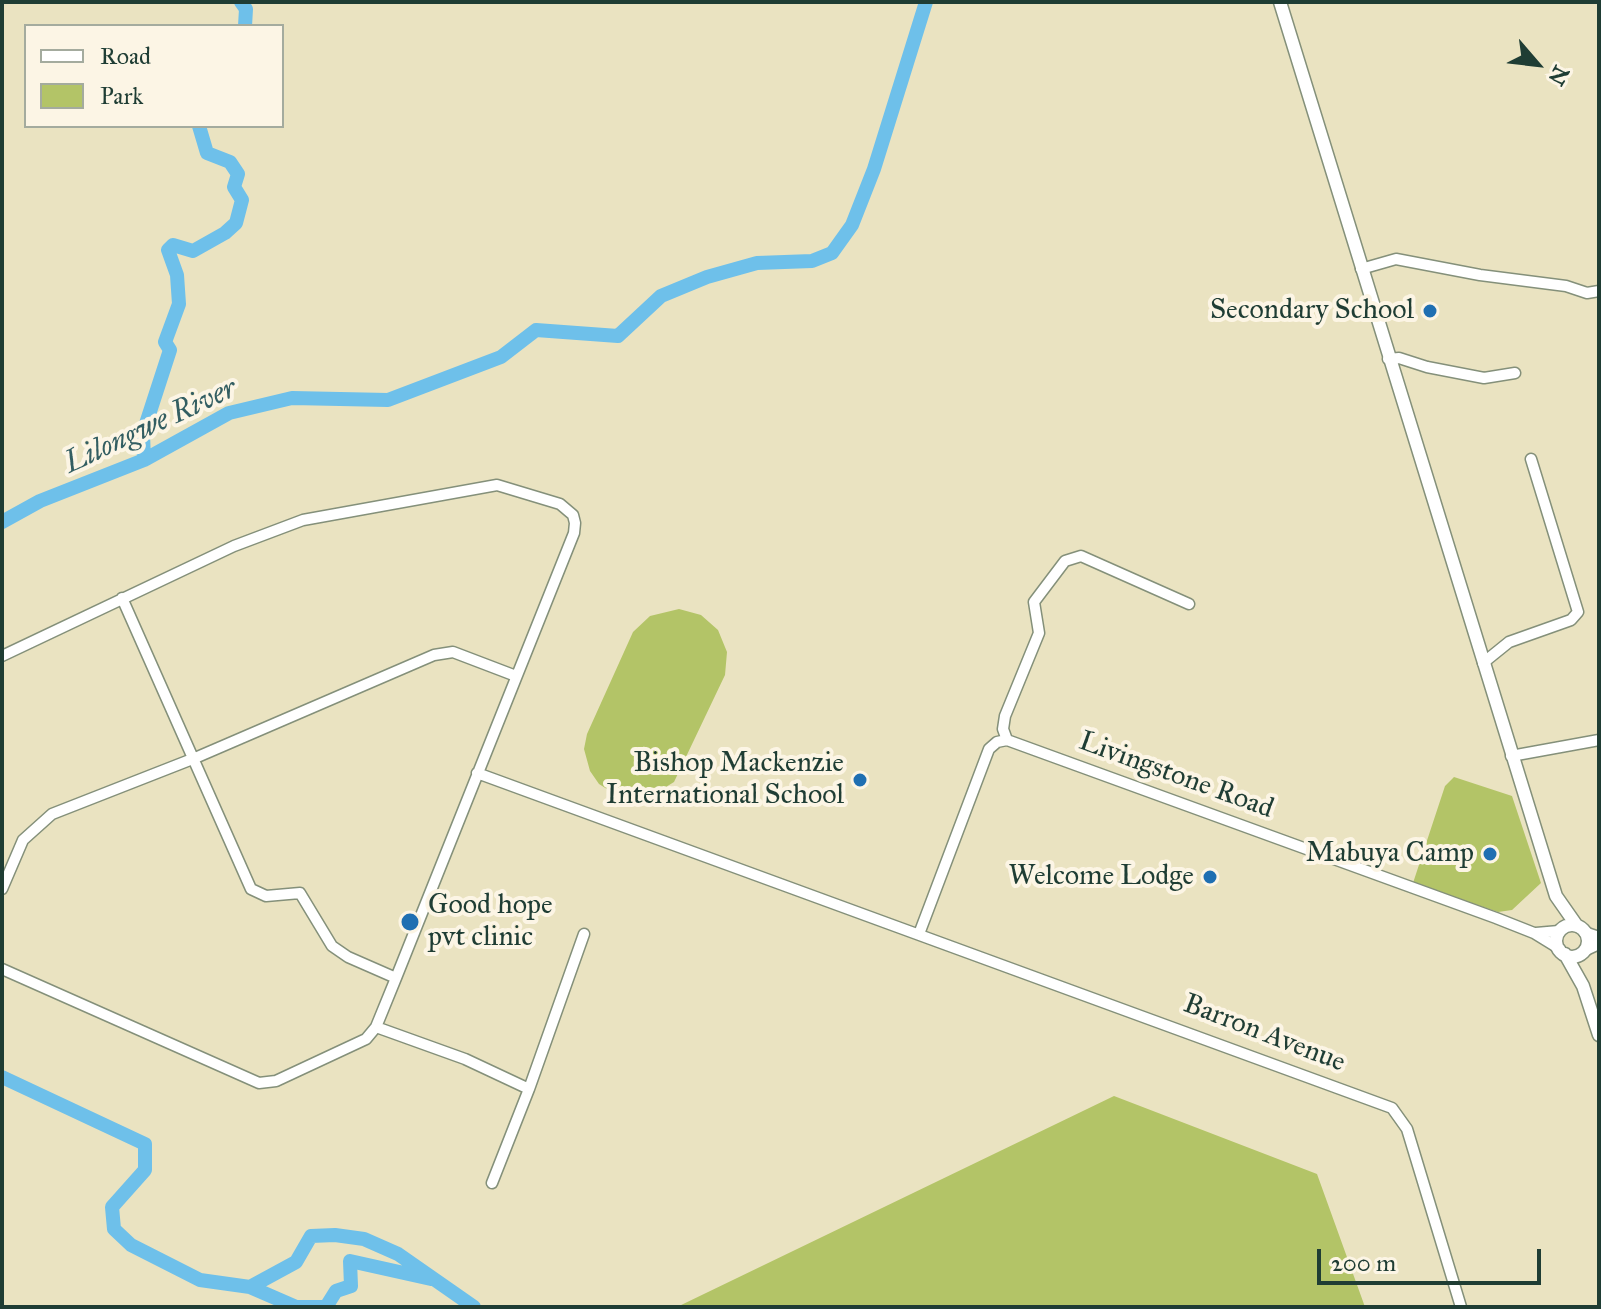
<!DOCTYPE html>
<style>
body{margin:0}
#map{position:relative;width:1601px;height:1309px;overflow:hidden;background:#eae3c1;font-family:"IM FELL Great Primer",serif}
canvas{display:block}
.frame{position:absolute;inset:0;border:4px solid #1f3d34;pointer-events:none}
.legend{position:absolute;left:24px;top:24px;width:260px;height:104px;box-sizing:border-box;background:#fcf5e5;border:2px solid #a4ab9e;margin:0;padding:10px 14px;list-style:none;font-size:24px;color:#1f3d34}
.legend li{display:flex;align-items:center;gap:16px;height:40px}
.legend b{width:40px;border:2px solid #a4ab9e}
.north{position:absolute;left:1497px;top:24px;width:80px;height:80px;-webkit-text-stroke:6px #fcf5e5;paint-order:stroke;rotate:118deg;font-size:22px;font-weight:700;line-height:32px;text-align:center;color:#1f3d34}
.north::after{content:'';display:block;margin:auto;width:28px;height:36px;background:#1f3d34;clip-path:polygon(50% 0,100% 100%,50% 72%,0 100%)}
.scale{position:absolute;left:1317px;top:1249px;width:224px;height:36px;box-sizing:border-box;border:4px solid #1f3d34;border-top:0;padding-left:10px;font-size:24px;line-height:28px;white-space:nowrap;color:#1f3d34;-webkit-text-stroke:6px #fcf5e5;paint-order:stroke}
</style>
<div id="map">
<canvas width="1601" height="1309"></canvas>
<div class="frame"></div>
<ul class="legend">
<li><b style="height:10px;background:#fff"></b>Road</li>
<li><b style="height:22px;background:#b3c467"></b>Park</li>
</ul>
<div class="north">N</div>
<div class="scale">200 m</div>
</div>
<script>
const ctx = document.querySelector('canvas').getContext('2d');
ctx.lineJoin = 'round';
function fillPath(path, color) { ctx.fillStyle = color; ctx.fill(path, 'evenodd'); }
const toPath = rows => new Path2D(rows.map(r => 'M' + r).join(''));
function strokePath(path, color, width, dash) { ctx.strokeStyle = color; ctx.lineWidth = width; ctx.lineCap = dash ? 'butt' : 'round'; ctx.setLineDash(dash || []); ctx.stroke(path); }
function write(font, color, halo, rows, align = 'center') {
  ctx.font = font + ' "IM FELL Great Primer",serif'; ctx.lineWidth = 8; ctx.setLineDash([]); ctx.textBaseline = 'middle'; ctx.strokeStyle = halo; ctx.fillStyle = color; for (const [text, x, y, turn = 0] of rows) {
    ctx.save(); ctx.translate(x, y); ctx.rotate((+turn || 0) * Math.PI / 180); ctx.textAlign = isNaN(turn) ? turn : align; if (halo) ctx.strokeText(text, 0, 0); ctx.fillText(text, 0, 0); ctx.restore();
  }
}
const green = toPath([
 [679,609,701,615,718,630,727,652,725,675,674,782,648,798,618,796,599,784,590,771,584,749,587,734,633,632,650,616],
 [1454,777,1512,796,1541,883,1512,910,1498,912,1413,883,1445,786],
 [1114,1096,1317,1174,1365,1307,677,1307]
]);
const river = toPath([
 [241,2,246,9,245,26],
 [144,460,143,433,170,350,165,342,179,304,177,275,168,250,173,245,193,251,225,233,236,223,242,200,234,187,238,174,230,162,207,153,199,126],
 [2,522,40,501,144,460,229,413,292,398,388,400,501,357,536,330,618,336,661,296,707,277,757,263,812,261,832,253,852,225,874,169,926,2],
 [2,1077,145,1144,145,1170,112,1207,114,1229,131,1245,200,1280,250,1287,296,1262,311,1236,335,1235,364,1239,398,1254,474,1307],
 [250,1287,296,1307,326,1307,336,1291,351,1286,350,1261,431,1279]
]);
const minor = toPath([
 [1361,269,1396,259,1480,275,1566,286,1587,293,1599,291],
 [1388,359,1399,358,1427,367,1484,378,1515,373],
 [122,598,251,889,266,896,300,893,332,946,348,957,396,978],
 [2,656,234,546,303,520,497,485,560,504,573,515,575,523,574,533,396,978,376,1027,366,1039,276,1081,259,1083,2,969],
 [1483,663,1509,642,1571,620,1578,612,1531,459],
 [1007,740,1003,729,1005,716,1039,633,1034,602,1065,561,1081,556,1189,604],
 [1511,756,1599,740],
 [477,773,1392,1108,1407,1129,1461,1307],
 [2,889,23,840,52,814,195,758,434,655,453,652,516,676],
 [1584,932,1599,937],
 [1536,933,1559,931],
 [919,934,989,749,997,742,1007,740,1496,918,1534,933,1560,949],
 [1586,950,1599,944],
 [376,1027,465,1059,529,1089,492,1183],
 [529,1089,584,934]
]);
const major = toPath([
 [1280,2,1556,896,1577,926],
 '1556 941a16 16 0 1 1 32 0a16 16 0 1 1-32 0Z',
 [1565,954,1583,986,1599,1035]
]);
const markers = [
 [1430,311,8,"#1f6fb2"],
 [860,780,8,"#1f6fb2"],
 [1490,854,8,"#1f6fb2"],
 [1210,877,8,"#1f6fb2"],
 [410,922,10,"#1f6fb2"]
];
const poiNames = [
 ["Secondary School",1414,311],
 ["Bishop Mackenzie",844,764],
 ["International School",844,796],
 ["Mabuya Camp",1474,854],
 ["Welcome Lodge",1194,877],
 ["Good hope",428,906,"left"],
 ["pvt clinic",428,938,"left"]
];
const streetNames = [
 ["Livingstone Road",1176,776,20],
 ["Barron Avenue",1264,1034,21]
];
const waterNames = [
 ["Lilongwe River",151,427,-25]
];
fillPath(green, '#b3c467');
strokePath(river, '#6ec0ea', 14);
strokePath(minor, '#84907a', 13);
strokePath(major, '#84907a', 15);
strokePath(minor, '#fff', 10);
strokePath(major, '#fff', 12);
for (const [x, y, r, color] of markers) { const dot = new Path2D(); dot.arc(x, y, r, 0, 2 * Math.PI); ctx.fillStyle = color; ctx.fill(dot); strokePath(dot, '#fcf5e5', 3); }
write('28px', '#1f3d34', '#fcf5e5', poiNames, 'right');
write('28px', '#1f3d34', '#fcf5e5', streetNames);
write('italic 30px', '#335e62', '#fcf5e5', waterNames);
</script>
